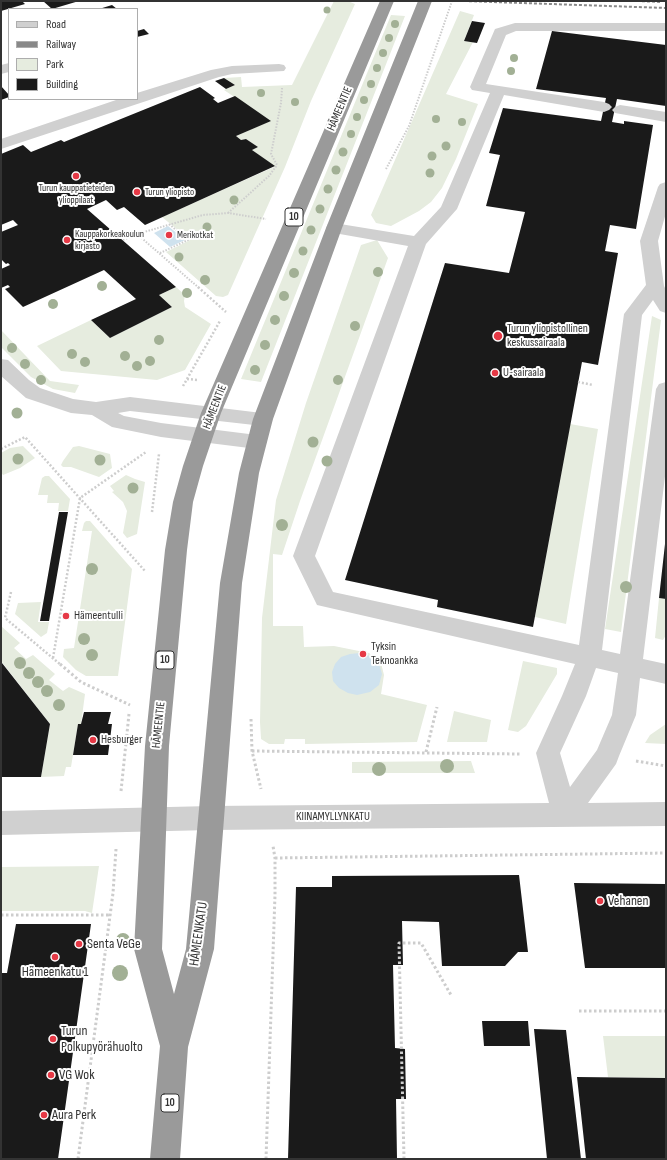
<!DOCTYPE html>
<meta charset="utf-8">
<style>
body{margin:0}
#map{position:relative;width:667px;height:1160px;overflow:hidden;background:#fff;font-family:"Sofia Sans Condensed",sans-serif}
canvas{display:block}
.frame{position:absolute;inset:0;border:2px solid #333;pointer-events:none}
.legend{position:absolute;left:8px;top:8px;width:130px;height:92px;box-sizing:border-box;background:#fff;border:1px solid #adadad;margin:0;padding:5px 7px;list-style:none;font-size:12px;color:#333}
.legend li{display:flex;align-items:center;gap:8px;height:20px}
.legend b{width:20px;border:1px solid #adadad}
</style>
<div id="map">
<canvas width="667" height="1160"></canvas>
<div class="frame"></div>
<ul class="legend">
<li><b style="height:5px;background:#d0d0d0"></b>Road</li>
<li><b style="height:5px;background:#888"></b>Railway</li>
<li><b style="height:11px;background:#e6ecdf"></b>Park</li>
<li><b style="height:11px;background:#1a1a1a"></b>Building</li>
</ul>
</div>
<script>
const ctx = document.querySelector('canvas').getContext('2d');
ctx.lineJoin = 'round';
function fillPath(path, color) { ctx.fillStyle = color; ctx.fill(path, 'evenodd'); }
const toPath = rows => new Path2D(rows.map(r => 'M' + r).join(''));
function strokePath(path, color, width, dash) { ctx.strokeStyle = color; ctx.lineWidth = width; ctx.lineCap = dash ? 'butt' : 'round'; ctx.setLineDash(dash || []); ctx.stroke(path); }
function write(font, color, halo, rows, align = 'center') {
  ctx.font = font + ' "Sofia Sans Condensed",sans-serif'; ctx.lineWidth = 4; ctx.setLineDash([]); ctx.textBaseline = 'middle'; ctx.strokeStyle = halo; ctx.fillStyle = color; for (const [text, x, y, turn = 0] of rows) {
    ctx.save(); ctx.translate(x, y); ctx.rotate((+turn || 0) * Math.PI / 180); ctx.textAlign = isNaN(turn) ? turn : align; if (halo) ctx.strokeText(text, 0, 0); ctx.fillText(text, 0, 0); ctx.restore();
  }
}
const green = toPath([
 [334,1,350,2,355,4,311,101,285,167,228,295,223,297,216,296,166,252,190,240,162,217,274,167,252,150,258,147,246,139,241,140,236,136,270,121,224,90,235,85,224,78,241,77,242,87,292,85],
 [460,11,474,15,464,41,473,42,446,94,478,104,456,159,442,188,431,202,419,211,391,226,376,223,371,215],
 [391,15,405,16,261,382,241,379],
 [377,240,388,258,300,501,282,555,273,554,273,626,303,626,304,647,334,646,369,653,381,663,384,675,381,694,427,705,417,742,305,744,305,739,285,739,284,744,269,744,261,739,260,722,262,618,276,500,306,403,361,245],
 [176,287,185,295,184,301,185,307,211,324,185,370,157,380,61,371,37,346,91,320,110,338,172,307,159,295],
 [652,316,661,320,621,632,605,629],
 [1,330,50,381,79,385,75,393,53,389,31,377,1,347],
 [570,424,598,429,566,624,535,617],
 [23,446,35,458,20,468,3,475,1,472,1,453,10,448],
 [79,446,110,454,112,468,99,477,71,467,63,467,61,465,63,461,73,447],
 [126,475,135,479,145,482,137,534,127,538,123,533,127,511,123,502,112,492,114,491,110,486],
 [45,476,49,476,70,499,68,511,58,511,59,503,47,503,48,495,38,495,42,478],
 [86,521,90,521,132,569,118,676,86,676,76,670,63,657,64,649,74,648,92,531,82,531,84,523],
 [659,598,666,599,666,635,663,640,655,638],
 [41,602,38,622,49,622,47,633,41,637,15,614,18,603],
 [1,626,20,643,14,648,26,659,33,655,55,674,49,680,63,691,69,687,85,694,81,724,78,724,71,767,66,767,64,776,41,777,50,724,1,661],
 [523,661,557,668,557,674,526,726,518,732,508,730],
 [454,711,491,720,487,742,447,742],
 [666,724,666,744,645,743,650,735],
 [471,761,475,773,352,773,352,762],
 [99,866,92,913,85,911,1,911,2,867],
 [603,1036,666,1036,666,1078,608,1077]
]);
const water = toPath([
 [168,226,185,240,170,247,154,233],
 [360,653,370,656,379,664,382,674,379,685,370,692,357,695,348,693,339,688,333,681,332,672,335,664,341,657,350,654]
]);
const building = toPath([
 [1,1,22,1,25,4,1,11],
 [43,1,79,1,52,9],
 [112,5,117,9,99,9],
 [472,21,485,23,477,43,464,41],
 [144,29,149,34,137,37,137,31],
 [552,31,666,45,666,106,617,99,612,122,624,124,624,121,653,125,636,229,610,225,605,251,618,253,598,365,582,362,533,627,437,607,438,600,345,580,445,263,509,273,525,212,486,206,500,155,489,153,503,108,601,121,606,98,536,89],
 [224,78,235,85,226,89,215,81],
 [1,86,9,95,9,97,1,100],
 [200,87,215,98,213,99,218,103,235,96,271,121,236,136,241,140,246,139,258,147,252,150,275,166,145,225,124,207,117,210,106,200,87,209,176,287,159,295,172,307,110,338,91,320,136,299,104,270,23,307,5,289,10,287,8,285,1,288,1,269,10,265,8,263,6,264,1,259,1,232,18,225,13,220,1,225,1,154,23,145,31,152,61,140,64,142],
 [59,512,68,512,49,621,40,621],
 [665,544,666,544,666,599,659,598],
 [2,663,50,724,41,777,1,777,1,664],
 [84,712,111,712,108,724,112,724,108,755,73,755,78,724,81,724],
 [519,875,528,952,518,952,505,966,442,966,439,922,402,921,403,965,393,965,395,1048,405,1049,406,1099,396,1099,397,1159,288,1159,296,887,332,887,332,876,334,876],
 [574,883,666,884,666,968,585,968],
 [16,924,91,924,58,1159,1,1159,1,973,7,973],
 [482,1021,528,1021,530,1046,484,1046],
 [534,1029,566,1030,581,1159,547,1159],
 [577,1077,666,1078,666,1159,586,1159]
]);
const pathFar2 = toPath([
 [386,169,409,126,452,1],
 [228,213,269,176,277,165,271,154,281,103,282,88],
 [137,234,203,215,228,213,266,219],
 [123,240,137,234,199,288],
 [160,253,188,240,169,224]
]);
const pathFar1 = toPath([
 [198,287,226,312],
 [187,379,198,380],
 [578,382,593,385],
 [183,386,220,321],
 [1,449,25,437,145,571],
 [152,512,159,454],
 [11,592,5,618,61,665],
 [53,658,80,498,146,452]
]);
const path = toPath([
 [60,664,81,682,130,705],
 [251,719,252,751,261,789],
 [252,751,520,754],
 [426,752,437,707],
 [636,761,666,766],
 [121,791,129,714],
 [275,858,666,853],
 [1,915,110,915],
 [579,1011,666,1011],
 [78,1159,113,893,116,849],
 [266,1159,275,895,275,858,273,846],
 [404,1159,399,943,421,943,451,995]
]);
const minor = toPath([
 [515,23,666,23,666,31,516,31,506,35,486,84,604,102,609,104,612,107,609,110,604,112,504,95,457,209,426,244,315,556,333,592,579,645,624,314,646,285,640,241,658,187,660,184,666,182,666,213,658,241,664,286,666,290,666,313,660,311,653,300,642,315,602,650,620,654,656,389,659,384,666,382,666,468,643,659,666,664,666,684,640,678,636,715,619,756,616,764,588,803,666,802,666,826,211,830,1,835,1,811,211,806,549,803,536,753,562,696,575,664,317,605,293,556,408,246,334,233,328,232,326,228,328,224,334,223,414,236,441,207,490,93,472,90,470,87,495,29,515,23],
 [596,668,618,673,612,715,597,750,570,787,560,753,586,696,596,668],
 [9,63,9,72,1,74,1,65,9,63],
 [279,64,284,65,286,68,284,71,232,74,219,77,1,149,1,139,119,99,137,99,137,93,211,70,232,66,279,64],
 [620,105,666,112,666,122,615,113,612,110,615,107,620,105],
 [1,359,8,360,29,380,40,388,73,399,96,402,130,397,270,414,273,419,270,424,263,426,130,411,118,413,124,416,161,423,257,435,264,437,267,442,264,447,257,449,161,437,112,427,92,415,71,413,26,398,1,376,1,359]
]);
const highway = toPath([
 [380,1,394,1,221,413,203,466,193,502,187,550,169,746,162,949,174,994,186,949,220,583,239,473,253,419,326,228,418,1,432,1,342,228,273,419,259,473,242,583,214,949,188,1047,180,1159,150,1159,160,1046,134,949,145,746,165,550,173,502,183,466,201,413,380,1]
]);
const rail = toPath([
 [464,1,666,8],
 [637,1,662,2]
]);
const trees = [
 [327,10,3.5],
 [395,24,4],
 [389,38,4],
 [383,53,4],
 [514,58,4],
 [377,68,4],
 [511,71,4],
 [371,84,4],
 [261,93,4],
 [364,100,4],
 [295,102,4],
 [357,117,4],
 [436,119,4],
 [462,122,4],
 [351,134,4],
 [446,146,4.5],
 [343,152,4.5],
 [432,156,4.5],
 [336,170,4.5],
 [430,173,4.5],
 [328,189,4.5],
 [234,200,4.5],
 [320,209,4.5],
 [207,227,4.5],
 [311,230,4.5],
 [303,251,4.5],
 [179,257,4.5],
 [378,272,5],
 [294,273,5],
 [205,280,5],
 [102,286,5],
 [187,293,5],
 [284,296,5],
 [53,304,5],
 [275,320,5],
 [355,326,5],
 [159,340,5],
 [265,345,5],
 [12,348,5],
 [72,354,5],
 [125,356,5],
 [150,361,5],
 [85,362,5],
 [25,364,5],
 [137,366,5],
 [255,370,5],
 [41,380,5],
 [338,380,5],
 [17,413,5.5],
 [313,442,5.5],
 [18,459,5.5],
 [100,460,5.5],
 [327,461,5.5],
 [133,488,5.5],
 [282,525,6],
 [92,569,6],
 [626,587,6],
 [84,639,6],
 [92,655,6],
 [20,663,6],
 [29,673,6],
 [38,682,6],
 [47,691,6],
 [59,705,6],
 [447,766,7],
 [379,769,7],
 [123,940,7],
 [120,973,8]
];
const markers = [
 [76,176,4,"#e63946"],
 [137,192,4,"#e63946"],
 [169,235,4,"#e63946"],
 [67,240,4,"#e63946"],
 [498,336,5,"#e63946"],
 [495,373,4,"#e63946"],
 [66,616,4,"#e63946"],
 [363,654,4,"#e63946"],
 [93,740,4,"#e63946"],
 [600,901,4,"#e63946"],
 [79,944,4,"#e63946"],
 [55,957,4,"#e63946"],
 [53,1039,4,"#e63946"],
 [51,1075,4,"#e63946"],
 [44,1115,4,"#e63946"]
];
const farPoinames = [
 ["Turun kauppatieteiden",76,188,"center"],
 ["ylioppilaat",76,200,"center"],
 ["Turun yliopisto",145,192],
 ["Kauppakorkeakoulun",75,234],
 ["kirjasto",75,246],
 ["Merikotkat",177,235]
];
const shields = [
 [294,217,18],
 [165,660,18],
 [170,1103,18]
];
const shieldNames = [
 ["10",294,217],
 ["10",165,660],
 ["10",170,1103]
];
const streetNames = [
 ["HÄMEENTIE",340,109,-67],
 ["HÄMEENTIE",215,407,-69],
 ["HÄMEENTIE",159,725,-84],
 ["KIINAMYLLYNKATU",333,817]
];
const poiNames = [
 ["Turun yliopistollinen",507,329],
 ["keskussairaala",507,343],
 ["U-sairaala",503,373],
 ["Hämeentulli",74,616],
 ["Tyksin",371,647],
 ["Teknoankka",371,661],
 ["Hesburger",101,740]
];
const nearPoinames = [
 ["Vehanen",608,901],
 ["Senta VeGe",87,944],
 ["Hämeenkatu 1",55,972,"center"],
 ["Turun",61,1031],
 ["Polkupyörähuolto",61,1047],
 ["VG Wok",59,1075],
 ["Aura Perk",52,1115]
];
const nearStreetnames = [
 ["HÄMEENKATU",199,934,-82]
];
fillPath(green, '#e6ecdf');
fillPath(water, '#cfe2ee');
fillPath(building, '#1a1a1a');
strokePath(pathFar2, '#cdcdcd', 2, [1.5, 1.5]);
strokePath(pathFar1, '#cdcdcd', 2.5, [2, 2]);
strokePath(path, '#cdcdcd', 3, [2.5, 2.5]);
fillPath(minor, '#d0d0d0');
fillPath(highway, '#9a9a9a');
strokePath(rail, '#888', 2, [3, 2]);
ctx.fillStyle = '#a2b095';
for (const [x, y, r] of trees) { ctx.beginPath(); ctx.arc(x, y, r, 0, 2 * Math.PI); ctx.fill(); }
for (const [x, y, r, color] of markers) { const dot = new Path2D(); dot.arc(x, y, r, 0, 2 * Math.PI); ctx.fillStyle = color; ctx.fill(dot); strokePath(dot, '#fff', 1.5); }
write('10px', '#333', '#fff', farPoinames, 'left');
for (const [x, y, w] of shields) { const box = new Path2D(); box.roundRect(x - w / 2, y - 9, w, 18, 3); ctx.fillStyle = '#fff'; ctx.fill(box); strokePath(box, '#333', 1); }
write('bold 11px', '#333', null, shieldNames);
write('12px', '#333', '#fff', streetNames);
write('12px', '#333', '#fff', poiNames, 'left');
write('14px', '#333', '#fff', nearPoinames, 'left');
write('14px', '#333', '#fff', nearStreetnames);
</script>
